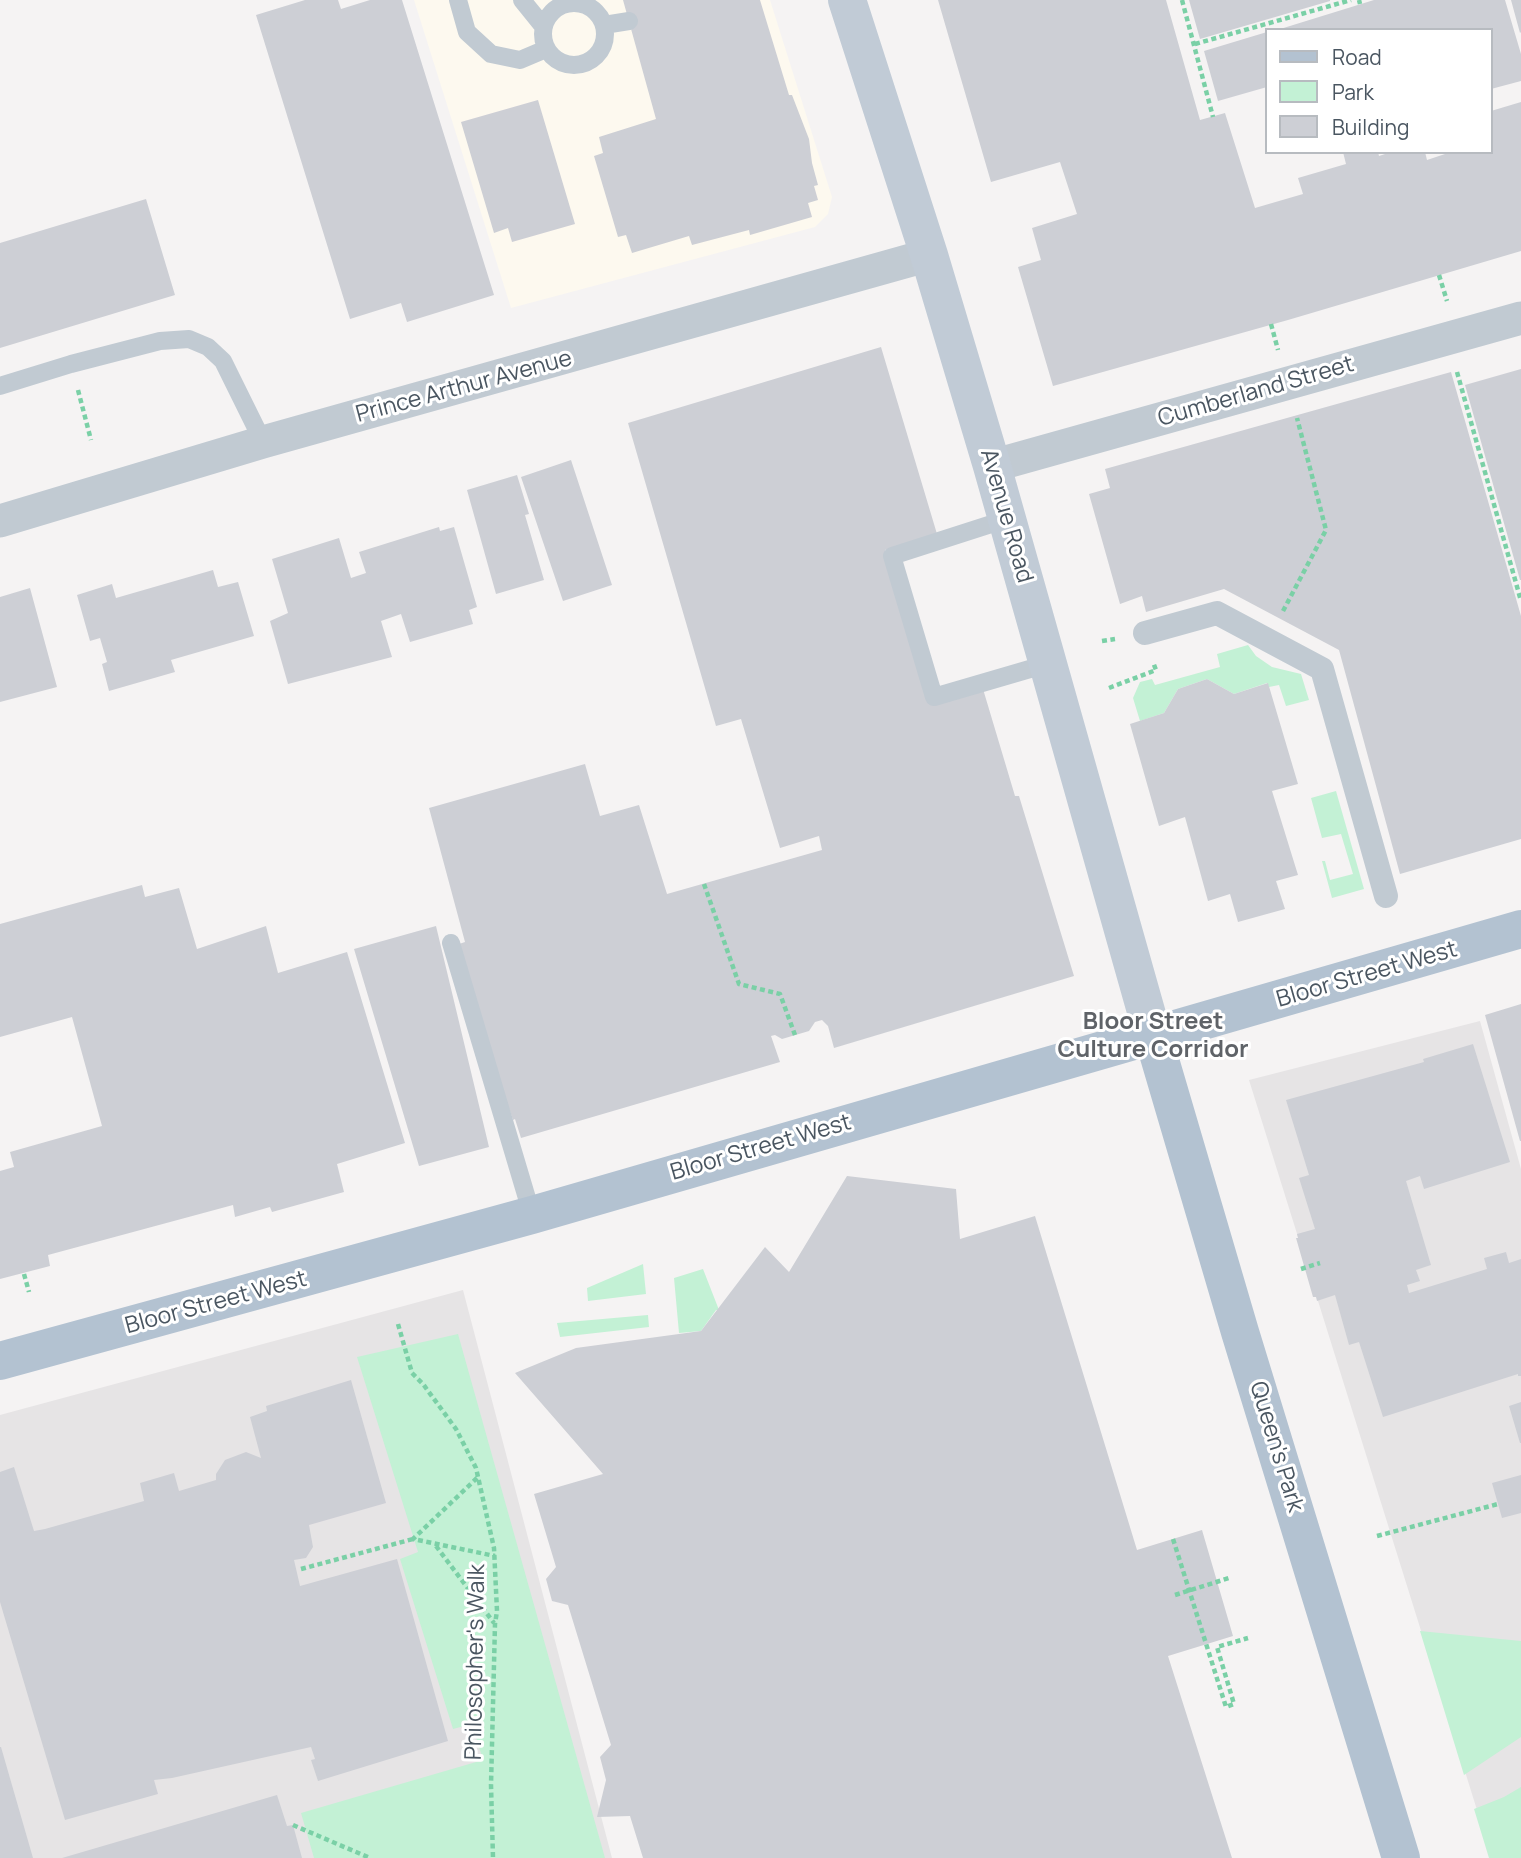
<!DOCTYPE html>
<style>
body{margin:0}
#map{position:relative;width:1521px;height:1858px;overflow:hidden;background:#f5f3f3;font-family:Manrope,sans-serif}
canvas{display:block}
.legend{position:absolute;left:1265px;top:28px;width:228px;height:126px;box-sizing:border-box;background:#fff;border:2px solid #b7bbc0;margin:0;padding:9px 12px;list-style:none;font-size:21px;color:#4a5661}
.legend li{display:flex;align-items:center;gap:14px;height:35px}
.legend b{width:35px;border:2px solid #b7bbc0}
</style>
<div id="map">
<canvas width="1521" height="1858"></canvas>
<ul class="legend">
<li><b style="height:9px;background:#b3c2d1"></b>Road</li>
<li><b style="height:19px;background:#c3f1d5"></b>Park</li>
<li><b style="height:19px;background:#cdcfd5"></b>Building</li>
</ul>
</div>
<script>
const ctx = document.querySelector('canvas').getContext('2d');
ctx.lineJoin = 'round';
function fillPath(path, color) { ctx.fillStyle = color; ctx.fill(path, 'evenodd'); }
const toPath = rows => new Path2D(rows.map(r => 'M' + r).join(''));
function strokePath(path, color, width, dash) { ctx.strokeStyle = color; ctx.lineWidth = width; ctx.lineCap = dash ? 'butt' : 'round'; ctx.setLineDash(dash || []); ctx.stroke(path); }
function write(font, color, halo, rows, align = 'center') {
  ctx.font = font + ' Manrope,sans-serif'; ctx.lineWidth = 6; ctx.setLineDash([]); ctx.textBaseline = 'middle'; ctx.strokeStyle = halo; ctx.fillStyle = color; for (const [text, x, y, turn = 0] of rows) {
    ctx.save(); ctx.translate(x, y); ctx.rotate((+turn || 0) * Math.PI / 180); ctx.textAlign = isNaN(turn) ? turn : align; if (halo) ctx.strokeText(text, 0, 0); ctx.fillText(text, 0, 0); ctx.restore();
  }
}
const commercial = toPath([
 [414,0,770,0,832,197,828,214,815,227,511,308]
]);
const education = toPath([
 [1480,1021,1521,1169,1521,1858,1492,1858,1249,1080],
 [463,1290,612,1858,0,1858,0,1415]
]);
const green = toPath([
 [1248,645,1256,656,1272,667,1301,674,1309,700,1286,706,1279,685,1269,687,1267,683,1234,694,1207,679,1178,689,1164,713,1140,721,1133,698,1140,682,1152,679,1155,685,1220,667,1217,654],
 [1336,791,1364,889,1332,898,1322,861,1325,861,1330,880,1353,874,1341,834,1322,838,1311,798],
 [643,1264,646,1294,588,1301,587,1288],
 [703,1269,719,1310,716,1310,701,1331,679,1333,674,1278],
 [648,1315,649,1327,560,1337,557,1323],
 [458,1334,605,1858,314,1858,301,1813,483,1760,472,1724,453,1729,400,1559,418,1552,357,1357],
 [1420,1631,1521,1641,1521,1737,1464,1775],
 [1521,1787,1521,1858,1489,1858,1474,1809,1504,1797]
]);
const building = toPath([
 [305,0,338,0,341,9,370,0,402,0,494,295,407,322,401,303,350,319,256,15],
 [623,0,760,0,789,95,792,95,809,139,812,163,818,185,814,186,818,200,808,203,812,217,750,235,749,230,692,245,689,236,632,253,626,235,618,237,594,156,603,153,599,137,656,119],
 [938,0,1166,0,1200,120,1225,113,1255,208,1303,194,1298,178,1346,164,1343,152,1378,152,1379,156,1391,152,1425,152,1427,160,1451,152,1491,152,1491,111,1521,102,1521,251,1288,320,1053,386,1018,267,1041,260,1032,228,1077,214,1060,162,991,182],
 [1189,0,1330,0,1330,1,1200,39],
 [1374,0,1505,0,1521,54,1521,81,1491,89,1491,30,1277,30],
 [1511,0,1521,0,1521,32,1520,33],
 [1267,32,1267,87,1218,101,1204,51],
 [538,100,575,224,512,242,508,228,494,233,461,122],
 [146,199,175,295,0,348,0,243],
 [881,347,937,534,885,550,931,705,983,689,1015,796,1019,796,1074,976,834,1048,828,1026,822,1020,815,1022,809,1031,782,1039,775,1035,771,1036,780,1062,521,1138,515,1119,513,1120,453,946,465,942,429,808,585,764,600,816,639,805,667,894,822,850,819,836,780,848,741,719,716,726,628,423],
 [1521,369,1521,580,1520,580,1465,385],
 [1451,372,1521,616,1521,839,1400,874,1339,650,1224,589,1146,612,1142,596,1120,604,1089,494,1110,488,1105,469],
 [571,460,612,585,563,601,521,477],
 [517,475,529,514,525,515,544,580,496,594,467,490],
 [439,527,440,531,454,527,477,607,469,610,473,624,410,642,401,614,381,621,392,657,288,684,270,621,288,613,272,559,339,538,351,578,366,573,359,552],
 [213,570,218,587,238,582,254,636,171,660,175,672,109,691,102,664,107,662,100,638,90,641,77,595,112,584,116,598],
 [30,588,57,687,0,702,0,597],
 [1207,679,1234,694,1268,683,1298,784,1272,791,1298,875,1276,881,1285,909,1238,922,1230,894,1208,901,1185,817,1159,826,1130,724,1164,713,1178,689],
 [142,885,145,897,179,888,197,949,266,926,278,973,347,952,405,1143,337,1164,344,1192,272,1212,270,1207,235,1217,233,1205,48,1255,50,1266,0,1279,0,1171,14,1167,10,1152,102,1126,72,1017,0,1037,0,924],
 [436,926,489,1147,419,1166,354,949],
 [1521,1004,1521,1141,1520,1141,1485,1015],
 [1473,1044,1510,1162,1424,1189,1420,1176,1406,1181,1431,1265,1416,1270,1420,1281,1407,1285,1409,1293,1487,1269,1484,1258,1506,1252,1509,1263,1521,1259,1521,1376,1518,1376,1518,1374,1383,1417,1359,1342,1349,1345,1335,1295,1317,1301,1316,1297,1313,1297,1296,1238,1298,1238,1297,1234,1315,1229,1299,1178,1309,1175,1286,1100,1424,1062,1423,1059],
 [847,1176,956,1189,960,1239,1035,1216,1137,1550,1202,1530,1233,1636,1168,1656,1232,1858,643,1858,630,1816,597,1817,606,1780,600,1757,611,1745,568,1605,552,1601,546,1579,556,1567,534,1494,603,1474,515,1373,576,1348,701,1331,765,1247,789,1272],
 [351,1380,386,1503,309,1525,313,1547,306,1558,294,1560,300,1586,397,1559,448,1741,318,1781,311,1760,315,1759,311,1747,172,1778,154,1780,158,1794,65,1820,0,1602,0,1472,14,1467,34,1531,45,1529,144,1501,140,1483,174,1473,179,1491,216,1480,216,1474,225,1460,246,1452,261,1458,250,1417,267,1411,266,1406],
 [1521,1402,1521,1443,1520,1443,1509,1406],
 [1521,1475,1521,1513,1502,1518,1492,1483],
 [0,1747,1,1747,33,1858,0,1858],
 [277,1795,287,1826,293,1825,302,1858,62,1858]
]);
const path = toPath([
 [1182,0,1213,117],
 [1359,0,1360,4],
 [1195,44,1351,0],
 [1439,275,1447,301],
 [1271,324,1278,350],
 [1457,372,1521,601],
 [78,390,91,440],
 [1283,611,1326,530,1297,418],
 [1102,641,1115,639],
 [1109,688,1156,670,1153,662],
 [704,884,739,984,780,994,795,1035],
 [1301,1269,1320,1263],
 [24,1274,29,1292],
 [398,1324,412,1373,423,1384,456,1429,476,1468,494,1548,497,1611,495,1624,491,1785,493,1858],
 [477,1478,413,1539,495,1556],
 [1377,1536,1498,1504],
 [1173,1539,1226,1707,1234,1704,1217,1647,1248,1638],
 [436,1546,494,1623],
 [301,1569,413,1539],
 [1175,1595,1229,1578],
 [293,1825,370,1858]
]);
const service = toPath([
 [458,0,467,32,491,54,520,60,546,49],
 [522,0,543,26],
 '543 34a31 31 0 1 1 62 0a31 31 0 1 1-62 0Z',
 [604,25,629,21],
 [0,386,71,364,160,341,189,339,208,347,223,361,263,442],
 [1007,519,892,556,934,697,1047,664],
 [451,943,532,1215]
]);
const pedestrian = toPath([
 [1145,633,1217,613,1322,669,1386,896]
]);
const minor = toPath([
 [992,466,1521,318],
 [0,521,263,442,929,255]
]);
const secondary = toPath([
 [847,0,929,255,992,466,1153,1036]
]);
const primary = toPath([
 [1153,1036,1240,1332,1401,1858],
 [0,1361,532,1215,1521,929]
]);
const streetNames = [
 ["Prince Arthur Avenue",464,387,-15],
 ["Cumberland Street",1256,392,-16],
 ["Avenue Road",1006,516,74],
 ["Bloor Street West",1367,975,-16],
 ["Bloor Street West",761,1148,-16],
 ["Bloor Street West",216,1303,-15],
 ["Queen's Park",1276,1447,73],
 ["Philosopher's Walk",476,1662,-89]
];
const neighbourhoodNames = [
 ["Bloor Street",1153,1022],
 ["Culture Corridor",1153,1050]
];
fillPath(commercial, '#fdf9ef');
fillPath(education, '#e6e4e5');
fillPath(green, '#c3f1d5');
fillPath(building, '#cdcfd5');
strokePath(path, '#7ad0a6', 4.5, [5, 3.5]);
strokePath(service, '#c1cad2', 18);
strokePath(pedestrian, '#c1cad2', 24);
strokePath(minor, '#c1cad2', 33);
strokePath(secondary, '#c1cbd6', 38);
strokePath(primary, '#b3c2d1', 38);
write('23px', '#4a5661', '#fff', streetNames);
write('bold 24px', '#5f6368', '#fff', neighbourhoodNames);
</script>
